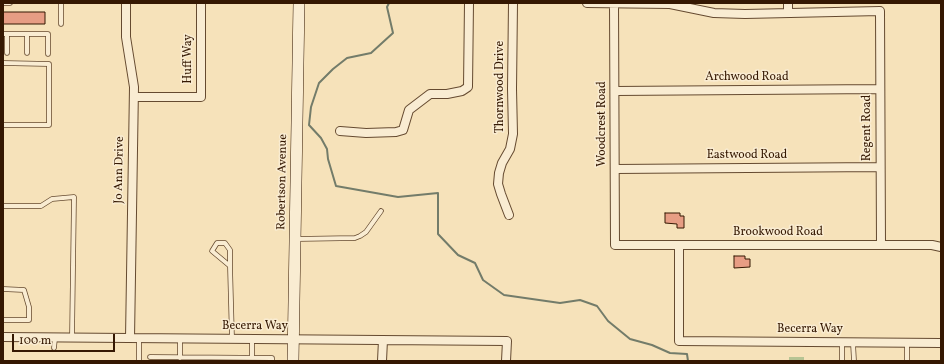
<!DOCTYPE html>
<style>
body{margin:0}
#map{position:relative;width:944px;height:364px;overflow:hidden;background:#f6e2ba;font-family:Vollkorn,serif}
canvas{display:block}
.frame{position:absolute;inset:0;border:4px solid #351802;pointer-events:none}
.scale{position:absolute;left:12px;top:334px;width:103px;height:18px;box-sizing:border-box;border:2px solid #351802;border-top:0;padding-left:5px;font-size:12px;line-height:14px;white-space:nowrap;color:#351802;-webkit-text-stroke:3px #f9ecd2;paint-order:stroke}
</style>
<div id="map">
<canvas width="944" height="364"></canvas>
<div class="frame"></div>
<div class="scale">100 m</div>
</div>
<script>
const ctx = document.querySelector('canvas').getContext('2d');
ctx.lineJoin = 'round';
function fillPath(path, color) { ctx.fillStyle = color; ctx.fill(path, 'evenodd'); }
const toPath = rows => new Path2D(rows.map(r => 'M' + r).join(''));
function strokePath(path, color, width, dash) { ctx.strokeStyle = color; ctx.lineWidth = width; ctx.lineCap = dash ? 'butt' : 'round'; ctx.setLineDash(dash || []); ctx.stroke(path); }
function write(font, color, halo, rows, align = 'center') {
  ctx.font = font + ' Vollkorn,serif'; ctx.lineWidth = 3; ctx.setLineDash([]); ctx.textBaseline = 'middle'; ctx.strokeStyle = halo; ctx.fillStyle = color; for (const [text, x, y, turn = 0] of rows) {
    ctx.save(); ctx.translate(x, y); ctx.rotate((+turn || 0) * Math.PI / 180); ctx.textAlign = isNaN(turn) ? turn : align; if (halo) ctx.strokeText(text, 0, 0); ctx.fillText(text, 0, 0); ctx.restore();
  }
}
const green = toPath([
 [789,357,804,357,804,361,789,361]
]);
const stream = toPath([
 [389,3,387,7,393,33,371,53,347,58,333,69,319,83,311,107,309,125,321,138,327,149,328,159,336,186,398,197,438,193,438,234,458,255,475,263,483,280,504,295,560,303,580,300,597,306,608,321,630,339,652,345,670,353,687,354,688,361]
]);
const building = toPath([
 [3,12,45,12,45,24,3,24,3,12],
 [665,213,680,213,680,216,684,216,684,228,677,228,677,224,665,223,665,213],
 [734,256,745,256,745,259,750,259,750,267,734,268,734,256]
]);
const lane = toPath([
 [3,3,10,3],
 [61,24,61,3],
 [3,34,48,34,48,54],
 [7,34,7,53],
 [27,34,27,53],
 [3,63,49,64,49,125,3,125],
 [3,206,41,206,52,199,74,197,72,338],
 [296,239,355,238,360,236,366,232,381,211],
 [230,266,230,250,225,243,217,243,212,251,230,266,232,339],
 [3,289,24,290,29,307,29,320,3,320],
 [180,339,180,358],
 [252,339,252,358],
 [853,343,854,361],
 [907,343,907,361],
 [54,348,55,338],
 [150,357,272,358,272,361],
 [139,361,139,338],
 [842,361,842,343]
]);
const street = toPath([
 [126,3,126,37,134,87,130,338],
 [587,3,670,4,714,13,745,14,880,11,881,245],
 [614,3,615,245,932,245,941,247],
 [788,3,788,13],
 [615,91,880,89],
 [134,97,201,97,201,3],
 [340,131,366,133,396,132,403,130,409,110,430,94,447,94,462,91,468,87,469,3],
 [615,169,880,167],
 [509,215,501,194,498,184,499,173,502,163,510,149,513,134,512,89,513,3],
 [679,245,679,341,941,343],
 [3,337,507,341,506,361],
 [382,361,383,340]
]);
const secondary = toPath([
 [293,361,299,3]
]);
const streetNames = [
 ["Huff Way",189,59,-90],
 ["Archwood Road",747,78],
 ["Thornwood Drive",501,87,-90],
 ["Woodcrest Road",603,124,-90],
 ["Regent Road",868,128,-90],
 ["Eastwood Road",747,156],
 ["Jo Ann Drive",120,170,-89],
 ["Robertson Avenue",283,182,-89],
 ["Brookwood Road",778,233],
 ["Becerra Way",255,327],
 ["Becerra Way",810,330]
];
fillPath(green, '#b6c494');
strokePath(stream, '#737c6a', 2);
fillPath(building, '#e79d84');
strokePath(building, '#351802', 1);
strokePath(lane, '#654a30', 5.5);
strokePath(street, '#654a30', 10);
strokePath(secondary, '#351802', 12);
strokePath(lane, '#f9ecd2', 4);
strokePath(street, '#f9ecd2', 8);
strokePath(secondary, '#f9ecd2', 11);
write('12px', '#351802', '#f9ecd2', streetNames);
</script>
